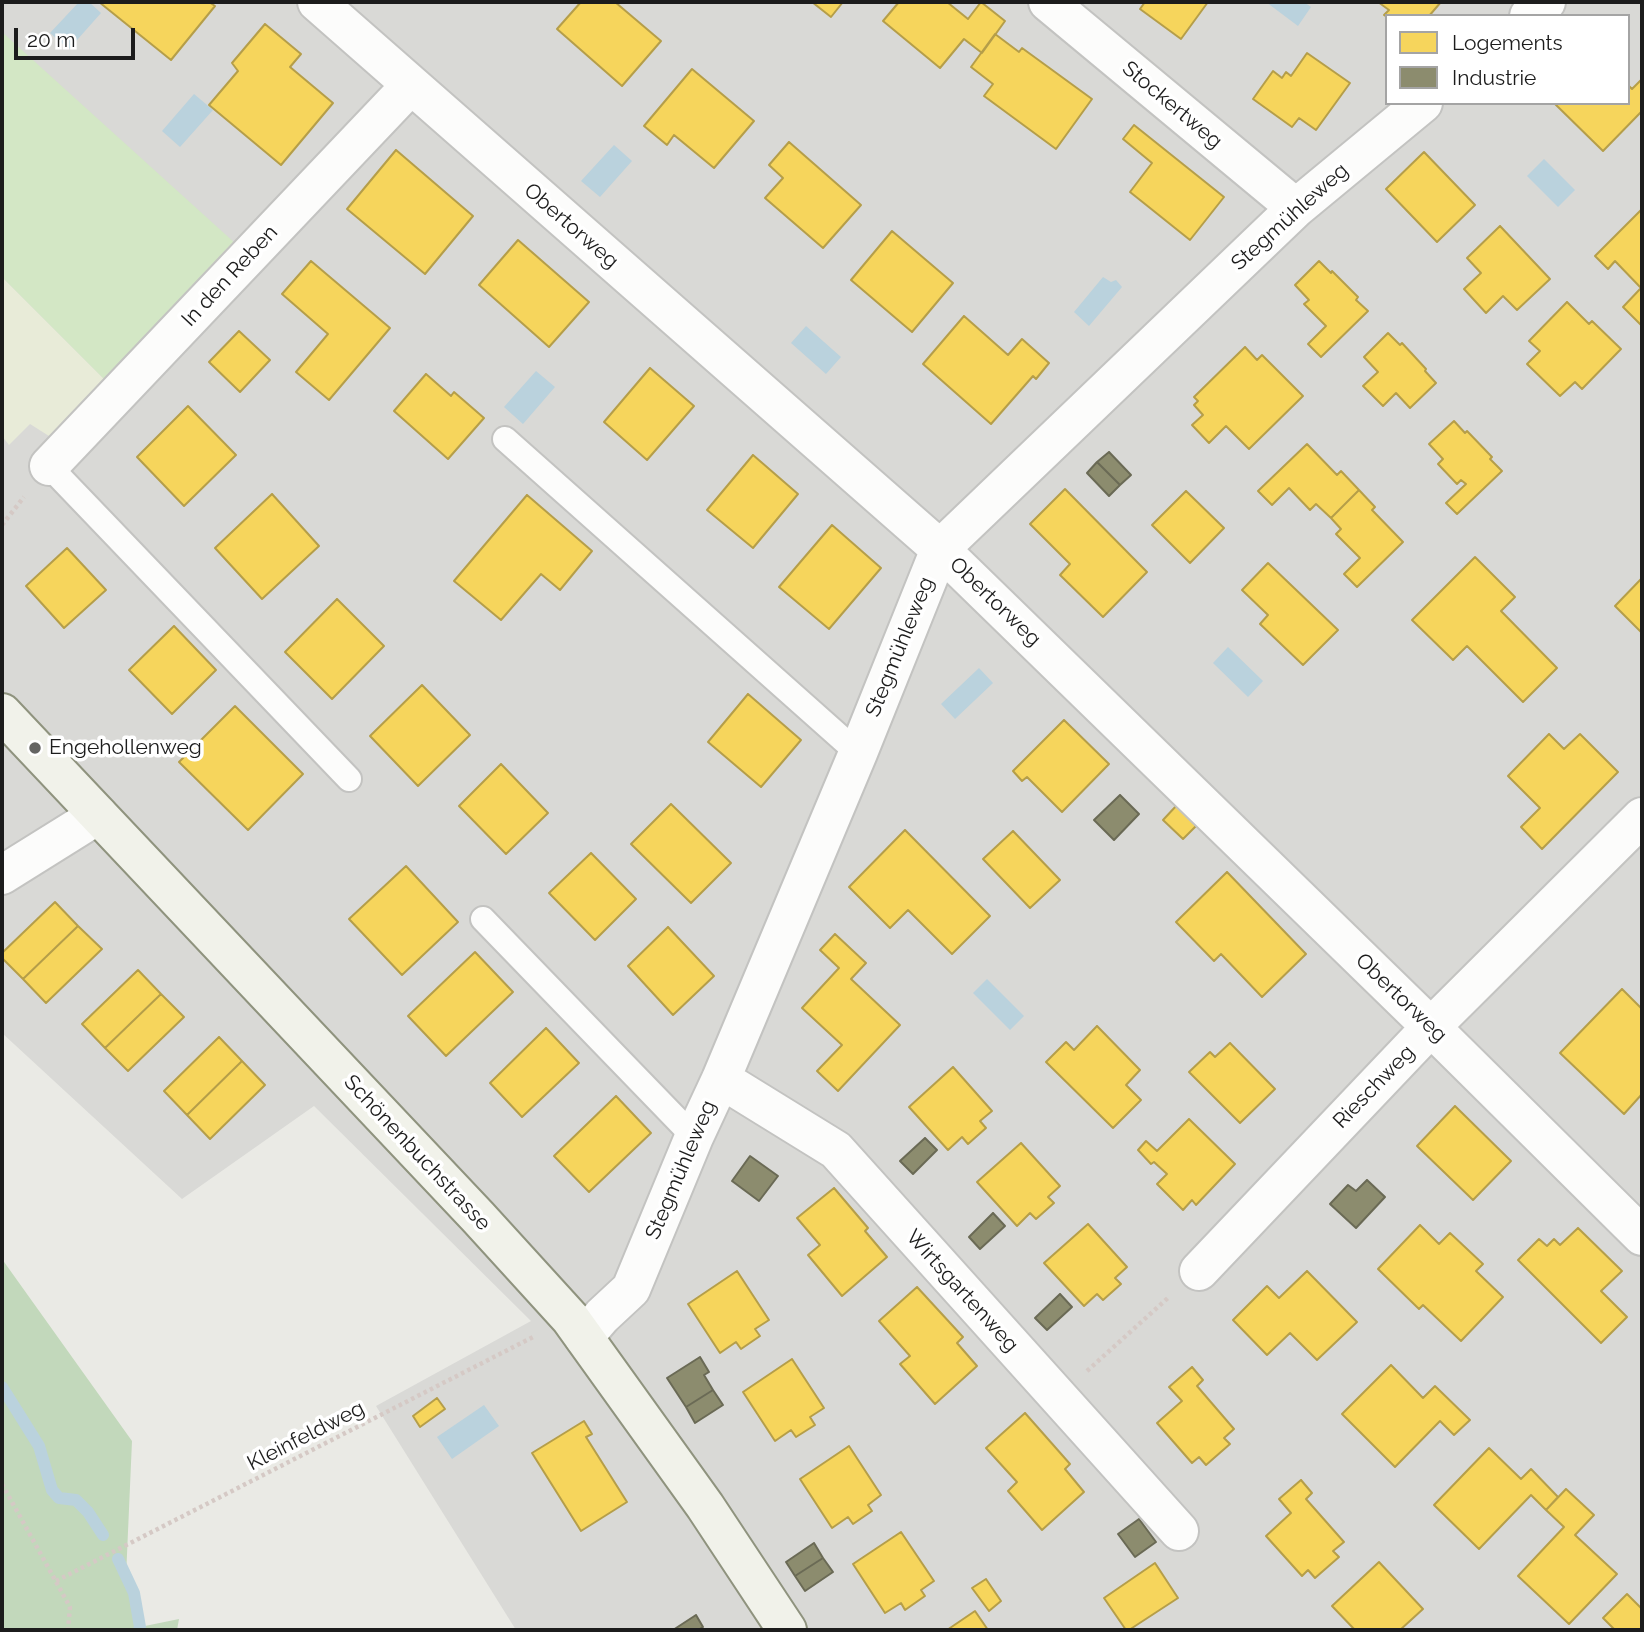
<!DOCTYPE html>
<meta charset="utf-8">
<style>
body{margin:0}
#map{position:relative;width:1644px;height:1632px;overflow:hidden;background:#eaeae5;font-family:Raleway,sans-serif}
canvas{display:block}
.frame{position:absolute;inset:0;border:4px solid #1c1c1c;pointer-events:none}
.legend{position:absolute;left:1385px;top:14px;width:245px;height:91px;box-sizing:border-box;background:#fff;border:2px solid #a4a4a4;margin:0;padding:9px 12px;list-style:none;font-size:21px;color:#1c1c1c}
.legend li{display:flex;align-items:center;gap:14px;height:35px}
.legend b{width:35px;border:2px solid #a4a4a4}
.scale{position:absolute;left:14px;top:28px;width:121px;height:32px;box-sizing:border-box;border:4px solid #1c1c1c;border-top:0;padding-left:9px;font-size:21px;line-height:24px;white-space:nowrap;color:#1c1c1c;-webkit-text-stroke:5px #fff;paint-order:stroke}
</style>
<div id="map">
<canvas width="1644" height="1632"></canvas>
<div class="frame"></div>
<ul class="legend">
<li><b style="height:19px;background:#f6d55c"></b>Logements</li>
<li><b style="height:19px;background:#8c8c6e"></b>Industrie</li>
</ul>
<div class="scale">20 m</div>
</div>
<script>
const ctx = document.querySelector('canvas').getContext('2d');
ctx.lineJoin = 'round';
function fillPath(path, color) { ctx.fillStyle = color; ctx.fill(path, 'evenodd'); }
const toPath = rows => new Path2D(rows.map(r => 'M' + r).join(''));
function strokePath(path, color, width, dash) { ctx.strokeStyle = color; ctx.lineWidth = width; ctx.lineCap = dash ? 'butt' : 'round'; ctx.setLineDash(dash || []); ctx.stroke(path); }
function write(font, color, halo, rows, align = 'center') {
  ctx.font = font + ' Raleway,sans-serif'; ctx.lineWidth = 7; ctx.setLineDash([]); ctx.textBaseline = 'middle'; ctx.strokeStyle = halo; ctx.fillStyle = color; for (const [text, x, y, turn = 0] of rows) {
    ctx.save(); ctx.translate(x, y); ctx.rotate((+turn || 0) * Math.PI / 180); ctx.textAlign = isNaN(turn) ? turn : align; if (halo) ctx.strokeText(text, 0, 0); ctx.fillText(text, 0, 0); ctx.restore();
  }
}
const residential = toPath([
 [2,2,1642,2,1642,1630,516,1630,376,1406,531,1321,314,1106,182,1199,2,1033],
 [1387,16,1628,16,1628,103,1387,103]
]);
const farmland = toPath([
 [2,277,112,387,60,443,30,424,9,445,2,436]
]);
const grass = toPath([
 [2,32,236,244,112,387,2,277]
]);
const forest = toPath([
 [2,1259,132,1441,126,1577,140,1627,179,1619,177,1630,2,1630]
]);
const water = toPath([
 [79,2,89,2,101,13,69,49,50,33],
 [1266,2,1304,2,1311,7,1298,26],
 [194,94,213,110,180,147,162,131],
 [614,145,632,161,600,197,581,181],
 [1544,159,1575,190,1558,207,1527,176],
 [1103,277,1111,282,1116,280,1122,287,1089,326,1074,312],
 [806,326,841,357,826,374,791,343],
 [536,371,555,387,523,424,504,407],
 [1228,647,1263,681,1248,697,1213,663],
 [979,668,993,683,955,719,941,704],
 [987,979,1024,1016,1010,1030,973,993],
 [484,1405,499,1426,452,1459,437,1437]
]);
const homes = toPath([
 [99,2,209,2,215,6,171,60,99,2],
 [581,2,615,2,661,41,622,86,557,29,581,2],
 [812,2,843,2,831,17,812,2],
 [899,2,947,2,968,19,981,2,1005,21,982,53,964,39,940,68,883,21,899,2],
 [1145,2,1208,2,1181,39,1140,9,1145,2],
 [1378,2,1441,2,1429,16,1387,16,1387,17,1384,15,1389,10,1378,2],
 [265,24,301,54,290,67,333,103,281,165,209,105,238,71,232,63,265,24],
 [995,34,1019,52,1022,48,1092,99,1056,149,984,96,993,84,971,67,995,34],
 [1307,53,1350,83,1316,130,1299,118,1292,127,1253,99,1273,71,1282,78,1286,72,1291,76,1307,53],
 [692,69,754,121,714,168,674,135,667,145,644,126,692,69],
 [1642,79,1642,111,1603,151,1554,103,1628,103,1628,85,1632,89,1642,79],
 [1134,125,1224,197,1190,240,1130,192,1152,163,1123,139,1134,125],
 [789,142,861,205,823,248,765,198,783,178,769,165,789,142],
 [396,150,473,216,425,274,347,209,396,150],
 [1424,152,1475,205,1437,242,1386,189,1424,152],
 [1642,209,1642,326,1623,307,1641,288,1615,261,1608,269,1595,256,1642,209],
 [1500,226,1550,279,1517,310,1503,296,1486,313,1464,289,1481,273,1467,258,1500,226],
 [892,231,953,283,912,332,851,280,892,231],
 [518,240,589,302,549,347,479,285,518,240],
 [311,261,390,328,329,400,296,372,328,334,282,294,311,261],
 [1319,261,1331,273,1332,271,1358,297,1356,300,1368,311,1321,357,1308,344,1326,326,1304,304,1309,300,1295,285,1319,261],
 [1567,302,1589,324,1592,321,1621,349,1582,389,1575,382,1560,396,1527,364,1540,351,1529,341,1567,302],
 [964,316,1008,355,1022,339,1049,363,1036,379,1033,376,991,424,923,364,964,316],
 [239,331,270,360,240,392,209,362,239,331],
 [1388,333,1400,345,1402,343,1426,369,1425,371,1436,383,1410,408,1396,393,1383,406,1363,386,1378,372,1364,357,1388,333],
 [1245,347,1257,360,1262,355,1303,396,1249,449,1226,426,1209,443,1192,425,1203,415,1194,405,1198,401,1194,397,1245,347],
 [650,368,694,406,647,460,604,422,650,368],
 [426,374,451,396,454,392,484,418,448,459,394,411,426,374],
 [188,406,236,455,184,506,137,457,188,406],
 [1454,421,1465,433,1467,431,1492,457,1490,459,1502,471,1457,514,1446,503,1466,484,1461,480,1457,484,1438,464,1443,459,1429,444,1454,421],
 [1307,444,1337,475,1341,471,1359,490,1331,518,1316,504,1310,510,1289,488,1272,505,1258,491,1307,444],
 [753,455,798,494,753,548,707,510,753,455],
 [1065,489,1147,572,1103,617,1060,575,1070,564,1030,524,1065,489],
 [1359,490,1375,507,1372,510,1403,542,1357,587,1344,574,1360,558,1336,534,1341,529,1331,518,1359,490],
 [1186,491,1224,528,1190,563,1152,525,1186,491],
 [272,494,319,546,262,599,215,548,272,494],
 [527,495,592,551,560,590,541,574,501,620,454,581,527,495],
 [832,525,881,568,829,629,779,587,832,525],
 [67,548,106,590,64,628,26,586,67,548],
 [1475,557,1515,597,1501,611,1557,668,1523,702,1467,646,1453,660,1412,620,1475,557],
 [1268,563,1338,630,1303,665,1260,624,1268,615,1242,590,1268,563],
 [1642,578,1642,633,1615,606,1642,578],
 [337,599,384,646,332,699,285,652,337,599],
 [174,626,216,670,172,714,129,670,174,626],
 [422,685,470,735,418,786,370,736,422,685],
 [748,694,801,740,761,787,708,742,748,694],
 [235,706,303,774,248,830,179,762,235,706],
 [1064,720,1109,764,1062,812,1027,777,1022,781,1013,771,1064,720],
 [1549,734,1564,749,1580,734,1618,772,1542,849,1521,827,1540,808,1508,776,1549,734],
 [501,764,548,813,506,854,459,806,501,764],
 [671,804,731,863,691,903,631,844,671,804],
 [1177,805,1197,825,1183,839,1163,820,1177,805],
 [905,830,990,916,952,954,908,910,890,928,849,887,905,830],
 [1013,831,1060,880,1030,908,983,859,1013,831],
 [591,853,636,899,595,940,549,893,591,853],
 [406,866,458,922,402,975,349,919,406,866],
 [1227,872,1306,954,1262,997,1221,954,1214,961,1176,922,1227,872],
 [55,902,78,926,23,979,2,958,2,953,55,902],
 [78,926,102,949,46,1003,23,979,78,926],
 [668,927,714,976,673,1015,628,966,668,927],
 [835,934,866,963,851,979,900,1025,838,1091,817,1071,842,1045,802,1008,839,968,820,950,835,934],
 [475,952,513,992,446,1056,408,1016,475,952],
 [138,970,161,994,105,1048,82,1024,138,970],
 [1622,989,1642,1009,1642,1094,1624,1114,1560,1053,1622,989],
 [161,994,184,1017,128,1071,105,1048,161,994],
 [1097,1026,1140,1070,1126,1085,1141,1100,1113,1128,1046,1062,1066,1042,1074,1050,1097,1026],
 [546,1028,579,1063,522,1117,490,1083,546,1028],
 [219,1037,242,1061,187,1115,164,1091,219,1037],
 [1230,1043,1275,1089,1240,1123,1189,1072,1210,1052,1215,1057,1230,1043],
 [242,1061,265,1085,210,1139,187,1115,242,1061],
 [953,1067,992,1111,980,1121,986,1128,968,1144,962,1137,948,1150,909,1107,953,1067],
 [616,1096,651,1133,589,1192,554,1156,616,1096],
 [1455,1106,1511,1161,1473,1200,1417,1146,1455,1106],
 [1189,1119,1235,1164,1196,1205,1192,1200,1183,1210,1157,1184,1167,1174,1154,1162,1151,1164,1138,1150,1146,1141,1157,1151,1189,1119],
 [1021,1143,1060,1186,1048,1197,1054,1203,1036,1219,1030,1213,1017,1226,977,1182,1021,1143],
 [834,1188,868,1228,865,1231,887,1257,842,1296,808,1255,820,1245,797,1218,834,1188],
 [1088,1224,1127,1267,1115,1278,1121,1284,1103,1300,1097,1294,1084,1306,1044,1263,1088,1224],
 [1420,1225,1439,1244,1450,1233,1483,1264,1476,1271,1503,1297,1461,1341,1423,1305,1419,1309,1378,1269,1420,1225],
 [1578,1228,1622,1271,1601,1291,1627,1317,1601,1343,1518,1260,1539,1239,1547,1246,1554,1239,1560,1245,1578,1228],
 [737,1271,769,1320,755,1329,760,1336,741,1349,736,1342,720,1353,688,1304,737,1271],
 [1307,1271,1357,1322,1317,1360,1290,1333,1267,1355,1233,1320,1267,1286,1279,1298,1307,1271],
 [917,1287,963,1337,957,1343,977,1366,935,1404,900,1364,910,1356,879,1321,917,1287],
 [792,1359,824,1408,810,1417,815,1425,796,1437,791,1430,775,1441,743,1392,792,1359],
 [1391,1365,1423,1398,1435,1386,1470,1420,1454,1435,1440,1421,1395,1467,1342,1414,1391,1365],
 [1192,1367,1203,1380,1197,1386,1234,1429,1224,1438,1230,1444,1206,1465,1199,1457,1192,1463,1157,1423,1182,1401,1169,1387,1192,1367],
 [437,1398,445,1409,420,1427,413,1416,437,1398],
 [1025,1413,1070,1464,1065,1469,1084,1492,1042,1530,1008,1491,1017,1482,986,1448,1025,1413],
 [584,1421,592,1434,586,1437,627,1502,581,1531,532,1453,584,1421],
 [849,1446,881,1495,868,1505,872,1511,853,1524,848,1517,832,1528,800,1479,849,1446],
 [1489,1448,1521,1479,1531,1469,1558,1497,1546,1510,1531,1495,1479,1549,1434,1505,1489,1448],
 [1301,1480,1312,1493,1306,1499,1344,1542,1333,1551,1339,1557,1315,1578,1308,1570,1302,1576,1266,1536,1291,1513,1279,1499,1301,1480],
 [1566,1489,1594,1515,1575,1535,1617,1574,1569,1624,1518,1576,1564,1527,1546,1510,1566,1489],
 [901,1532,934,1581,921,1590,925,1596,905,1610,901,1603,885,1613,853,1564,901,1532],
 [1379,1562,1423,1609,1400,1630,1355,1630,1332,1606,1379,1562],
 [1155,1563,1178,1598,1129,1630,1126,1630,1104,1598,1155,1563],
 [986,1579,1001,1601,989,1611,972,1588,986,1579],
 [1627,1594,1642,1609,1642,1630,1615,1630,1603,1618,1627,1594],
 [975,1611,988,1630,947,1630,975,1611]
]);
const industry = toPath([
 [1109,452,1131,475,1120,485,1097,462,1109,452],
 [1097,462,1120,485,1109,496,1087,473,1097,462],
 [1120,795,1139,814,1114,840,1094,820,1120,795],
 [925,1138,937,1150,913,1174,900,1161,925,1138],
 [750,1156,778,1176,759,1201,732,1181,750,1156],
 [1367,1180,1385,1197,1356,1228,1330,1204,1348,1185,1356,1191,1367,1180],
 [993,1213,1005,1226,980,1249,969,1237,993,1213],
 [1060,1294,1072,1307,1047,1330,1035,1318,1060,1294],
 [700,1357,709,1372,704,1375,713,1390,686,1407,667,1378,700,1357],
 [713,1390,723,1405,695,1423,686,1407,713,1390],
 [1139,1519,1156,1542,1135,1557,1118,1534,1139,1519],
 [814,1543,823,1558,795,1576,786,1562,814,1543],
 [823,1558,833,1572,805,1591,795,1576,823,1558],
 [696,1615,703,1627,698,1630,673,1630,696,1615]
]);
const stream = toPath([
 [2,1387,39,1446,52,1490,59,1498,76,1500,88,1512,103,1535],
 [118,1559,134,1593,140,1627,139,1630]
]);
const path = toPath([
 [2,525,24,497],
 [1087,1371,1169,1297],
 [2,1484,70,1607,68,1630],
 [56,1581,535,1336]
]);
const lane = toPath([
 [505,439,858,753],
 [49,466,349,779],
 [483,919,694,1137]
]);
const street = toPath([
 [317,2,940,549,1431,1027,1642,1236],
 [1048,2,1296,208],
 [1529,16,1546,2],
 [49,466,411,85],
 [2,875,98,815],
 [721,1079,836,1150,1179,1531],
 [1199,1271,1431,1027,1642,817],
 [584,1337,602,1316,631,1289,694,1137,721,1079,858,753,940,549,1296,208,1423,103]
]);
const secondary = toPath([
 [2,713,478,1217,570,1318,705,1506,787,1630]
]);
const markers = [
 [35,748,7,"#646462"]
];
const streetNames = [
 ["Stockertweg",1172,105,40],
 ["Stegmühleweg",1290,217,-42],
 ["Obertorweg",571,226,41],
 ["In den Reben",230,276,-47],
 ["Obertorweg",995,602,44],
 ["Stegmühleweg",900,647,-68],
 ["Obertorweg",1401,998,44],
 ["Rieschweg",1374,1087,-46],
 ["Schönenbuchstrasse",417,1153,47],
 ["Stegmühleweg",681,1170,-67],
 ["Wirtsgartenweg",962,1291,48],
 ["Kleinfeldweg",306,1436,-27]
];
const poiNames = [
 ["Engehollenweg",49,748]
];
fillPath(residential, '#d9d9d6');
fillPath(farmland, '#e8ebd8');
fillPath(grass, '#d3e7c5');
fillPath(forest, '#c2d8bb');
fillPath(water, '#bad2dd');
fillPath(homes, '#f6d55c');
strokePath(homes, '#b59e49', 2);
fillPath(industry, '#8c8c6e');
strokePath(industry, '#6a6a55', 2);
strokePath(stream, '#bad2dd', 12);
strokePath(lane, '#c3c3c1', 28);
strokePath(street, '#c3c3c1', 42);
strokePath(secondary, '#8f937e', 42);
strokePath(path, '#d5c9c5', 4.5, [3.5, 3.5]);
strokePath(lane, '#fcfcfb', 24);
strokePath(street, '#fcfcfb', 38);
strokePath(secondary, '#f1f2ea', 38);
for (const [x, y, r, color] of markers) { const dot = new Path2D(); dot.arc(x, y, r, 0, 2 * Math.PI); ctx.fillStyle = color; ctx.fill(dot); strokePath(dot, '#fff', 2.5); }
write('21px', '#1c1c1c', '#fff', streetNames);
write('21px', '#1c1c1c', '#fff', poiNames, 'left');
</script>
